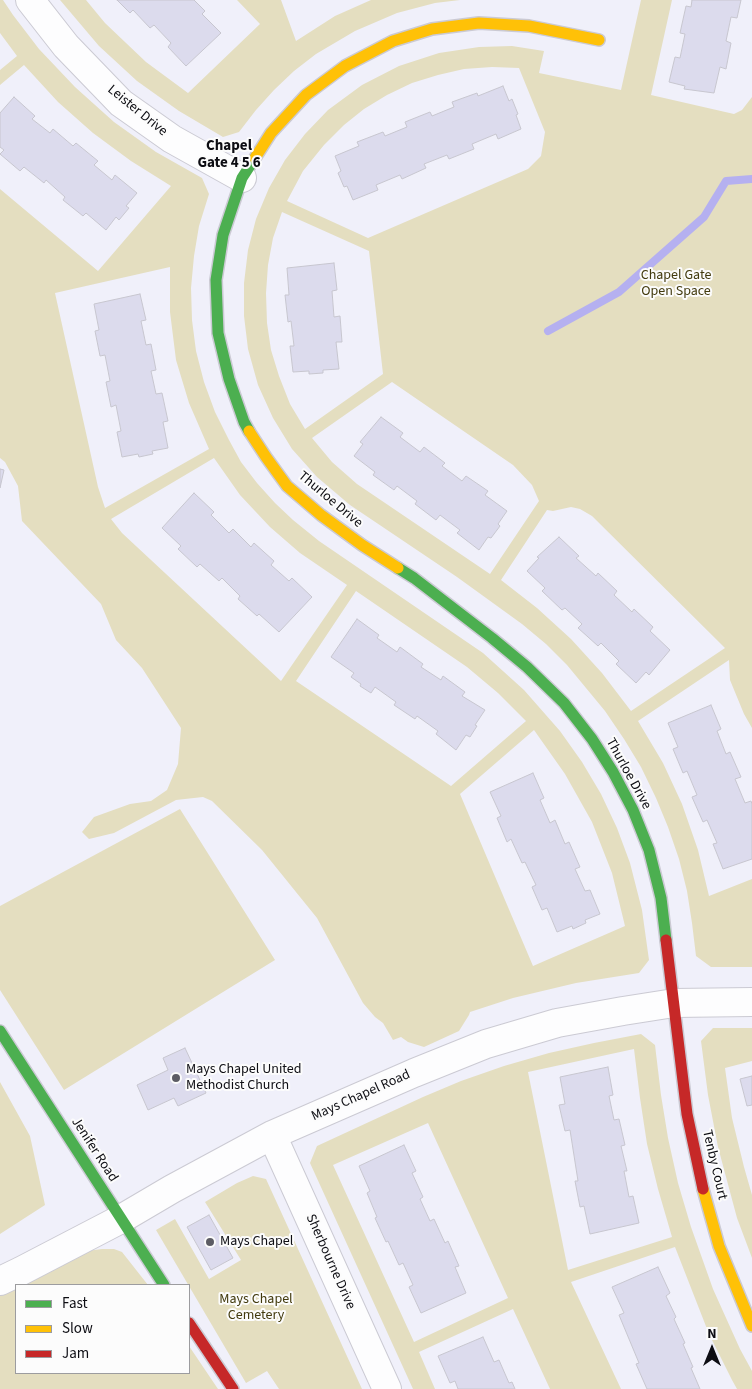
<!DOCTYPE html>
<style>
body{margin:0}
#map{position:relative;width:752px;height:1389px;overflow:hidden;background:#f0f0fa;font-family:"Source Sans 3",sans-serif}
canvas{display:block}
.legend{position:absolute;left:15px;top:1284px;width:175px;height:90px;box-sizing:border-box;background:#fcfcfc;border:1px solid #9c9c9f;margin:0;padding:6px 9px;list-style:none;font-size:15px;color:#0d0d13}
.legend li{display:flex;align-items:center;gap:10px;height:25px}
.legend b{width:25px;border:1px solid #9c9c9f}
.north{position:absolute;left:687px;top:1324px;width:50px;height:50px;-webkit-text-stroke:4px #fcfcfc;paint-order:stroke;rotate:0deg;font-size:14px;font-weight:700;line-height:20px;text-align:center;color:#0d0d13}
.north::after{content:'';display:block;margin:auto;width:18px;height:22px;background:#0d0d13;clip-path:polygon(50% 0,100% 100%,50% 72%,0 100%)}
</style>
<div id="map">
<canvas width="752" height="1389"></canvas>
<ul class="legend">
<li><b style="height:6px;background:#4caf50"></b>Fast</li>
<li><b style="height:6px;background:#ffc107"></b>Slow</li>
<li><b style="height:6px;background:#c62828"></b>Jam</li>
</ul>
<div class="north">N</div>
</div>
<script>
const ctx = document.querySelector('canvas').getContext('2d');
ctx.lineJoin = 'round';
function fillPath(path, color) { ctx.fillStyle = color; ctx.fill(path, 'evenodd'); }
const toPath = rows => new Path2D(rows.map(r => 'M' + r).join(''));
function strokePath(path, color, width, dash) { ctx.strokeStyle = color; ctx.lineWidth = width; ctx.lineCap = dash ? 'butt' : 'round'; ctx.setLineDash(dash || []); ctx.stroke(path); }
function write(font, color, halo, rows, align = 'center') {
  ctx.font = font + ' "Source Sans 3",sans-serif'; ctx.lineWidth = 4; ctx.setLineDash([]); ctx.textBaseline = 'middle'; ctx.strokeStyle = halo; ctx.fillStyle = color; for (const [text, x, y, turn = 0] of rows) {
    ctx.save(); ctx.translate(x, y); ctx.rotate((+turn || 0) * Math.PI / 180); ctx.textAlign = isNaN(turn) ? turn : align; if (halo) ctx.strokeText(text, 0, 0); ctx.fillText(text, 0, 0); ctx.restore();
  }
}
const green = toPath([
 [0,0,3,0,13,15,39,49,75,87,114,122,156,152,202,178,209,194,199,226,194,256,191,288,192,320,196,351,204,382,215,412,229,440,241,462,257,483,275,503,293,520,319,541,483,653,524,690,560,731,582,762,601,794,617,828,630,863,642,910,649,960,639,973,576,983,513,998,470,1012,469,1015,459,1031,424,1047,408,1042,401,1037,393,1040,383,1023,375,1017,363,1003,317,918,262,850,212,801,203,797,176,800,114,833,89,839,82,832,94,817,130,804,151,801,167,790,178,764,181,728,142,668,116,640,101,604,22,521,18,486,5,462,0,458,0,189,98,271,171,186,131,161,93,133,58,102,24,65,0,85,0,70,17,56,0,33],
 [170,267,170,312,176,360,189,403,209,449,105,508,98,487,55,293],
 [214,458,240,495,270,527,300,553,347,585,281,681,122,533,111,519],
 [356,591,467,667,498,693,526,721,451,786,296,681],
 [534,730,565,774,592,822,612,873,625,926,533,966,460,794],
 [60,0,86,0,105,23,146,62,188,93,260,24,237,0,281,0,296,41,335,16,371,0,460,0,435,3,397,13,355,31,316,54,294,71,274,90,256,110,239,132,223,137,179,111,137,81,99,46],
 [641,0,672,0,651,95,734,114,742,110,752,97,752,728,744,714,730,680,729,660,638,721,663,763,682,804,698,850,709,896,752,879,752,967,711,967,696,956,692,923,687,891,679,859,668,827,656,798,641,767,624,739,605,711,567,665,546,644,522,624,457,577,350,505,317,477,292,449,273,418,258,385,248,349,244,316,244,283,248,250,256,219,269,188,285,160,305,134,328,110,362,85,399,66,439,53,479,47,512,46,544,51,539,73,621,90],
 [492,67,519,68,545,132,541,156,528,169,368,238,287,201,303,171,324,145,344,125,364,109,387,95,412,83,438,75,464,69],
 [282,212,369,251,383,374,305,429,290,404,279,376,271,350,267,323,266,293,268,265,273,238],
 [392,382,513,465,532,485,539,501,490,574,357,484,332,462,312,438],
 [571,507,580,509,592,516,725,648,631,711,602,673,571,639,537,608,501,580,547,510,553,511],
 [180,809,275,960,64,1090,0,990,0,906],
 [713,1028,752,1028,752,1061,725,1068,732,1118,744,1167,752,1195,752,1258,737,1218,718,1147,708,1095,701,1041],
 [641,1034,655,1045,661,1095,668,1138,678,1183,691,1227,713,1289,740,1349,752,1371,752,1389,737,1389,732,1380,709,1334,675,1247,571,1282,621,1389,550,1389,513,1309,419,1352,435,1389,413,1389,310,1163,317,1146,423,1097,461,1081,504,1066,549,1053,594,1043],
 [634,1049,640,1098,647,1144,658,1189,672,1237,568,1270,528,1072],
 [428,1123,508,1298,414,1342,333,1165],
 [0,1082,30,1136,45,1205,0,1234],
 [253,1176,266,1179,362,1389,279,1389,267,1371,246,1383,156,1230,175,1219,209,1279,241,1260,205,1202,237,1183],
 [102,1249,114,1249,122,1252,148,1285,16,1285,16,1373,189,1373,189,1346,218,1389,0,1389,0,1291,87,1251]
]);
const stream = toPath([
 [548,331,619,292,704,217,726,181,752,179]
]);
const building = toPath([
 [117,0,194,0,205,11,202,14,221,33,186,66,168,47,171,43,154,25,150,28,133,10,130,13,117,0],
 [692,0,741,0,737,18,731,17,726,41,731,43,726,69,720,67,714,93,684,89,685,86,669,82,675,57,680,58,685,34,680,33,686,6,691,7,692,0],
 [503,86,509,101,512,99,518,114,516,115,521,129,498,139,496,134,472,144,474,149,449,159,447,155,424,164,426,168,402,179,400,175,376,185,378,190,353,200,347,186,344,187,338,173,341,171,335,156,359,146,357,142,383,132,385,136,407,127,405,122,430,112,432,116,454,107,452,102,477,93,478,96,503,86],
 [14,97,35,116,32,119,50,133,53,129,73,146,76,143,98,161,94,165,112,180,115,175,137,193,126,206,129,208,119,220,116,217,106,230,86,213,83,216,63,200,65,197,46,180,44,183,24,167,20,171,0,154,4,150,0,147,0,113,14,97],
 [334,263,337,290,332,291,334,317,340,316,342,342,336,342,339,369,323,370,323,373,309,374,309,371,293,372,290,346,294,346,291,321,288,322,285,295,289,295,287,268,334,263],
 [140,294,146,320,141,321,146,345,151,344,156,370,151,371,156,394,162,393,168,421,163,422,168,448,152,451,153,454,139,457,138,454,122,457,117,432,121,431,116,405,111,407,106,382,110,381,105,355,100,356,95,331,99,330,94,304,140,294],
 [381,417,403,433,400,437,420,452,424,447,445,463,442,466,462,481,466,476,488,491,485,495,507,511,498,524,500,526,491,538,488,537,479,550,457,533,460,530,440,515,436,520,415,504,417,501,397,486,394,490,373,475,375,472,354,456,363,444,360,442,381,417],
 [0,469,4,470,0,488,0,469],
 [194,493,214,512,211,515,229,533,233,529,251,547,254,543,274,561,271,565,289,581,292,578,312,597,279,632,259,614,257,616,238,599,240,596,222,578,219,581,200,564,197,567,178,549,181,546,162,528,194,493],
 [559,537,579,556,576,558,596,576,598,573,617,591,614,595,632,612,634,609,653,627,650,631,670,650,649,675,646,672,636,683,616,664,619,661,601,643,598,646,578,628,582,624,565,608,562,610,542,591,545,588,527,571,539,558,537,557,559,537],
 [357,619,379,635,377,638,397,652,400,647,423,664,421,667,441,680,443,676,465,692,462,696,485,710,475,725,477,726,470,737,466,735,456,750,436,734,438,731,417,716,415,719,394,705,396,702,375,687,371,693,360,686,361,684,351,677,354,673,331,657,357,619],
 [711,705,721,729,717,731,726,754,730,752,741,777,735,779,745,803,751,801,752,804,752,859,723,869,713,844,717,843,707,820,703,822,692,797,697,795,687,771,683,773,673,749,678,747,668,723,711,705],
 [533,773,544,798,540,800,550,823,555,820,565,844,569,842,580,867,575,869,585,891,590,890,600,914,585,920,586,923,573,929,572,926,557,932,547,908,542,910,532,887,536,885,525,862,522,863,511,839,507,842,497,818,501,816,490,792,533,773],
 [185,1048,206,1093,178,1106,174,1098,148,1110,137,1085,168,1070,163,1058,185,1048],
 [608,1067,613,1095,609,1096,614,1120,619,1119,625,1145,621,1146,627,1171,624,1171,629,1197,633,1196,639,1223,590,1234,584,1206,580,1207,575,1181,578,1181,570,1130,565,1131,559,1105,565,1104,560,1077,608,1067],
 [752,1076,752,1105,747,1106,740,1079,752,1076],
 [404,1145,416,1171,412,1173,423,1197,420,1199,430,1221,434,1219,445,1243,448,1241,459,1266,455,1267,466,1293,421,1313,409,1287,413,1285,403,1263,399,1265,388,1241,386,1242,375,1218,377,1217,367,1193,370,1191,359,1166,404,1145],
 [209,1215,233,1258,211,1270,187,1227,209,1215],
 [658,1267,670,1293,666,1296,676,1317,674,1319,685,1343,683,1344,693,1367,691,1368,700,1389,647,1389,636,1364,639,1363,619,1315,624,1313,612,1287,658,1267],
 [483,1337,494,1362,499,1360,509,1383,512,1382,515,1389,458,1389,455,1381,450,1383,438,1356,483,1337]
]);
const street = toPath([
 [30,0,66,46,121,103,172,139,242,178],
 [272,1135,387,1389],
 [0,1281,21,1271,121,1219,172,1189,272,1135,414,1073,486,1044,557,1023,623,1011,674,1003,752,1002]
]);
const fast = toPath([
 [249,431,244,422,229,379,218,333,216,280,223,235,242,178,255,158],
 [398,568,414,578,492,638,527,667,564,703,592,739,613,772,633,810,649,850,661,898,666,940],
 [0,1031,164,1285]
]);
const slow = toPath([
 [255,158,271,133,306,95,345,66,393,41,432,29,479,23,529,26,599,40],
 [249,431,266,457,287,486,321,515,362,545,398,568],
 [703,1189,719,1246,752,1326]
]);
const jam = toPath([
 [666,940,687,1114,703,1189],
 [189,1323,233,1389]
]);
const markers = [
 [176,1078,5,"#5c5c64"],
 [210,1242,5,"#5c5c64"]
];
const streetNames = [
 ["Leister Drive",137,111,39],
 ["Thurloe Drive",330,500,40],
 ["Thurloe Drive",628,774,61],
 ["Mays Chapel Road",361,1096,-24],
 ["Jenifer Road",94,1150,57],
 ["Tenby Court",714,1165,77],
 ["Sherbourne Drive",330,1262,66]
];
const parkNames = [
 ["Chapel Gate",676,276],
 ["Open Space",676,292],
 ["Mays Chapel",256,1300],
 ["Cemetery",256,1316]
];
const poiNames = [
 ["Mays Chapel United",186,1070],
 ["Methodist Church",186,1086],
 ["Mays Chapel",220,1242]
];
const neighbourhoodNames = [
 ["Chapel",229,147],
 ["Gate 4 5 6",229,164]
];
fillPath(green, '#e4dec0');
strokePath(stream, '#b5b0f0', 8);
fillPath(building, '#dcdbed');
strokePath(building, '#c7c6cf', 1);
strokePath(street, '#cbcad3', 30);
strokePath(fast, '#cbcad3', 14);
strokePath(slow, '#cbcad3', 14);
strokePath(jam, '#cbcad3', 14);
strokePath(street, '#fdfdfe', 28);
strokePath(fast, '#4caf50', 11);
strokePath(slow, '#ffc107', 11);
strokePath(jam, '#c62828', 11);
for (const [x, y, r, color] of markers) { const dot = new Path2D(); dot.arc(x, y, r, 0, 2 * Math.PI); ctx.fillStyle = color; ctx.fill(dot); strokePath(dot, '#fcfcfc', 2); }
write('14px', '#0d0d13', '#fcfcfc', streetNames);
write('14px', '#423a0d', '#fcfcfc', parkNames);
write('14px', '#0d0d13', '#fcfcfc', poiNames, 'left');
write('bold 15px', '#0d0d13', '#fcfcfc', neighbourhoodNames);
</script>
